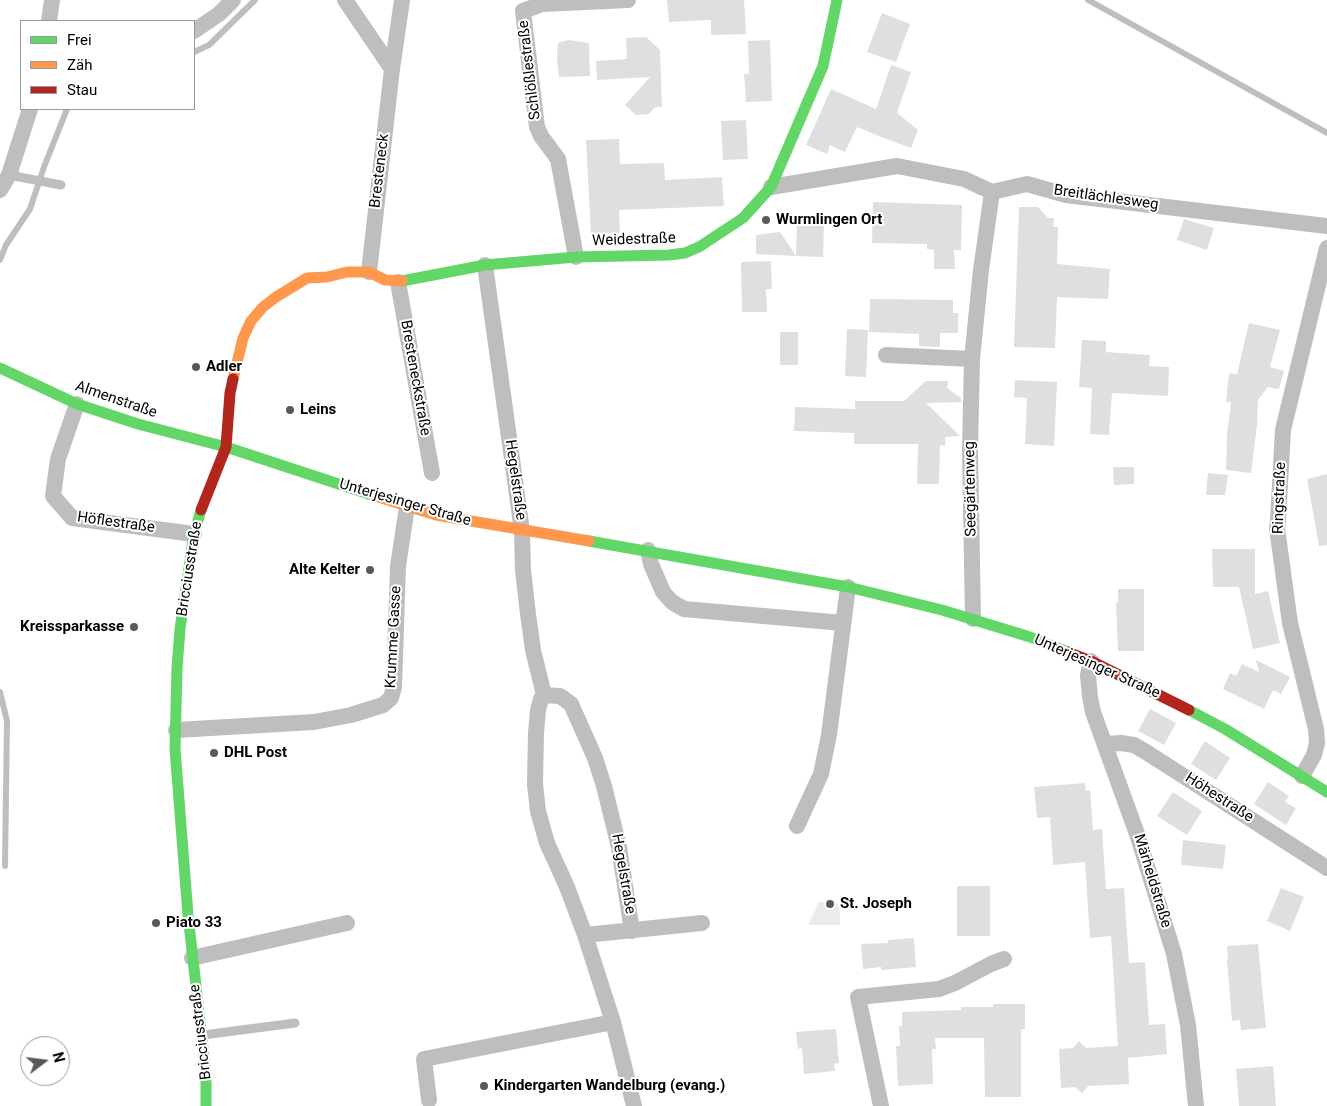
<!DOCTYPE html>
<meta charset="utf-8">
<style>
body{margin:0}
#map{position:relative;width:1327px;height:1106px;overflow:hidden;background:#fff;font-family:Roboto,sans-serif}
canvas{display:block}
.legend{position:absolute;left:20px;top:20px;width:175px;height:90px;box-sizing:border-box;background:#fff;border:1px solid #999;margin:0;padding:6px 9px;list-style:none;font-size:15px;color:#000}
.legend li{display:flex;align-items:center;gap:10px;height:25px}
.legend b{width:25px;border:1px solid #999}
.north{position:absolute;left:20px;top:1036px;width:50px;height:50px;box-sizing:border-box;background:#fff;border:1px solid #999;border-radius:50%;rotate:75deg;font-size:14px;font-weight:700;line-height:20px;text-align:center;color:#000}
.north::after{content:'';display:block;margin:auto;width:18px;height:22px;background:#595959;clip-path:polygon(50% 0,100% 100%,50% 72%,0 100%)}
</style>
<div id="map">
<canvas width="1327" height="1106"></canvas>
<ul class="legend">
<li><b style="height:6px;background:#63d668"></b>Frei</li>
<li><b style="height:6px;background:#ff974d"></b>Zäh</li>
<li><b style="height:6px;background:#b3261e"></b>Stau</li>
</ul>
<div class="north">N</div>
</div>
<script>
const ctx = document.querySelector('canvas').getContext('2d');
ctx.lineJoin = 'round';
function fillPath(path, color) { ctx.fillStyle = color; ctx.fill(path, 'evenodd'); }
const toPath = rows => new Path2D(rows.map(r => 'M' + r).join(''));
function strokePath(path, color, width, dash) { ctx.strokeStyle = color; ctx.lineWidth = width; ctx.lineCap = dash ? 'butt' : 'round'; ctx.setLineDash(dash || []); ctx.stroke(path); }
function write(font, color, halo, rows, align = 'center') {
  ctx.font = font + ' Roboto,sans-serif'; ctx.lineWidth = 4; ctx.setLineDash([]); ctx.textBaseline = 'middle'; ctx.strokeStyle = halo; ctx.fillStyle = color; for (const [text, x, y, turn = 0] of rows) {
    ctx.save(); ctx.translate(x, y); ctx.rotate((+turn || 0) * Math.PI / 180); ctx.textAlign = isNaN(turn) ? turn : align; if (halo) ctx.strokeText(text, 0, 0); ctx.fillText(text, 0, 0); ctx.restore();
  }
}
const green = toPath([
 [819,902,837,903,840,911,840,925,808,925]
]);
const stream = toPath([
 [1088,0,1327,133],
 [194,52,209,45,255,0],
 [0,260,6,245,30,209,44,167,67,109],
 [0,692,7,721,5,866]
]);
const building = toPath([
 [667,0,744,0,746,34,711,35,711,20,669,22],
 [882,13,910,24,896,62,867,52],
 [646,37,660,50,662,107,655,107,649,114,636,115,625,105,650,77,597,80,596,61,627,59,626,38],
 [568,40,589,43,590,76,559,77,557,60,558,43],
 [770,40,772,101,746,102,744,74,749,74,748,41],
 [891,65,911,72,897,113,918,130,911,148,881,137,857,127,845,152,830,145,827,154,806,145,831,89,876,109],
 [746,120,748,159,723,160,721,121],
 [619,139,620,164,664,163,665,180,722,177,724,206,619,210,620,233,591,234,586,140],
 [873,202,962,205,961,250,954,250,955,269,934,269,934,250,927,249,927,244,872,243],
 [1019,207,1038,207,1048,218,1054,218,1053,227,1058,227,1057,264,1110,269,1108,299,1057,297,1055,348,1014,347],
 [1184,219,1214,228,1207,250,1177,240],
 [797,220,824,221,823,257,796,256],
 [780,232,796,256,756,254,756,235],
 [771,261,772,289,766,289,767,312,742,312,741,262],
 [870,299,953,300,953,313,958,313,958,333,940,333,940,347,919,346,919,334,869,332],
 [1249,323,1280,330,1270,367,1284,371,1279,389,1268,387,1258,400,1257,425,1251,473,1226,470,1227,435,1231,402,1226,402,1229,373,1237,374],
 [847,329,868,330,866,377,845,376],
 [780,332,798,332,798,365,780,365],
 [1082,340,1106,341,1106,352,1150,355,1149,366,1169,367,1168,396,1112,393,1109,435,1090,434,1092,388,1079,387],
 [1015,380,1057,382,1054,446,1025,444,1027,398,1014,397],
 [926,381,948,381,947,388,961,398,961,402,926,403,960,436,945,437,945,446,940,445,939,484,917,484,918,444,854,444,854,433,794,431,795,407,855,409,855,401,904,401],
 [1113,467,1134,467,1134,484,1114,485],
 [1208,473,1228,475,1225,495,1206,495],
 [1327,474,1327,545,1319,546,1307,479],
 [1212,549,1255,549,1255,594,1268,591,1280,643,1253,649,1239,587,1213,587],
 [1118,589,1144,589,1144,651,1118,651,1116,603,1118,603],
 [1256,660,1290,677,1281,694,1273,690,1264,709,1223,689,1230,673,1236,676,1242,664,1259,672],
 [1150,709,1176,723,1164,745,1138,731],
 [1205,741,1230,758,1216,780,1191,764],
 [1268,782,1289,796,1285,802,1296,808,1286,825,1254,804],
 [1085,783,1086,791,1090,790,1093,830,1102,829,1106,889,1124,888,1129,963,1145,962,1149,1025,1165,1024,1167,1054,1128,1058,1129,1084,1088,1086,1082,1093,1075,1087,1061,1088,1059,1049,1073,1048,1079,1041,1086,1048,1118,1046,1111,936,1090,938,1085,862,1053,865,1050,817,1037,818,1034,787],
 [1173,792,1202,811,1187,835,1157,816],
 [1183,840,1226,845,1223,869,1181,865],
 [957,886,990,886,990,936,957,936],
 [1281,888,1304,897,1290,931,1267,921],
 [914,938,916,967,881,970,881,967,863,969,861,944,888,943,888,940],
 [1258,944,1266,1028,1241,1030,1240,1020,1232,1021,1227,960,1228,960,1227,946],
 [993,1004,1025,1004,1025,1029,1021,1029,1021,1097,985,1097,984,1038,935,1038,936,1049,932,1049,933,1084,898,1086,896,1046,900,1046,899,1026,902,1026,902,1012,961,1010,961,1007,993,1007],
 [836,1029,839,1063,834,1064,835,1071,804,1074,802,1048,798,1049,796,1032],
 [1273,1066,1276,1106,1239,1106,1236,1069]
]);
const lane = toPath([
 [9,175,61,185],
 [203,1035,295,1023]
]);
const street = toPath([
 [345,0,392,69],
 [49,21,52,0],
 [194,31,219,14,233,0],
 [771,187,897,166,964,179,992,192,1027,184,1066,195,1327,226],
 [0,190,9,175,30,109],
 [576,257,558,159,541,136,537,127,523,11,542,4,628,0],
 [485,265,522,531,523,570,528,614,533,650,544,695,541,699,538,710,536,733,535,784,538,811,547,843,567,887,585,935,613,1022,634,1106],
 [369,272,392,69,402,0],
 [398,282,432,473],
 [886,355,972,359],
 [77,404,58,459,53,496,72,518,194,534],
 [648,550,651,564,663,592,672,602,684,609,843,623],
 [973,619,970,451,972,359,981,270,992,192],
 [1091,661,1088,675,1090,697,1093,712,1137,834,1174,954,1188,1025,1196,1106],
 [544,695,560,696,571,704,595,758,604,786,619,847,632,931],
 [176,730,314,722,351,715,383,705,391,698,394,687,398,566,407,507],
 [1105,744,1121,743,1134,745,1146,752,1327,868],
 [1302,776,1314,755,1317,743,1316,729,1290,623,1277,528,1278,520,1283,430,1327,248],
 [797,826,821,774,829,735,848,587],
 [585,935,702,923],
 [192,958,347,923],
 [429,1100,424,1059,613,1022],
 [881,1106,858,997,939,989,955,983,991,964,1004,959]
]);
const fast = toPath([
 [402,281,485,265,576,257,669,255,685,253,699,247,743,218,771,187,823,66,837,0],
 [0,368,77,404,138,424,226,447,372,495],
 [201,510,194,534,180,629,177,668,175,749,188,915,206,1075,206,1106],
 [589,541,848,587,942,610,1030,637,1068,652],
 [1189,710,1225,729,1327,792]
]);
const slow = toPath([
 [233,379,243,338,251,321,263,307,276,297,307,278,327,277,347,272,369,272,385,280,402,281],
 [372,495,436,515,589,541]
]);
const jam = toPath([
 [201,510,226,447,230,393,233,379],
 [1068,652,1091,661,1189,710]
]);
const markers = [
 [766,220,5,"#595959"],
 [196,367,5,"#595959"],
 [290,410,5,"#595959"],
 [370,570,5,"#595959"],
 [134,627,5,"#595959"],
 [214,753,5,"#595959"],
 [830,904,5,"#595959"],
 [156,923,5,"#595959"],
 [484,1086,5,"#595959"]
];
const streetNames = [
 ["Schlößlestraße",530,70,-97],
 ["Bresteneck",380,171,-83],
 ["Breitlächlesweg",1106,198,8],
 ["Weidestraße",634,240,-2],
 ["Bresteneckstraße",415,378,80],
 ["Almenstraße",116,400,19],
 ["Hegelstraße",515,480,82],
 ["Seegärtenweg",971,489,-91],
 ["Ringstraße",1280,498,-88],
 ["Unterjesinger Straße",405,503,16],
 ["Höflestraße",116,523,8],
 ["Bricciusstraße",190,569,-81],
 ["Krumme Gasse",394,637,-87],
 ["Unterjesinger Straße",1097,667,24],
 ["Höhestraße",1219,798,33],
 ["Hegelstraße",623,874,80],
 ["Märheldstraße",1152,881,73],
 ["Bricciusstraße",201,1032,-97]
];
const poiNames = [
 ["Wurmlingen Ort",776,220],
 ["Adler",206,367],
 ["Leins",300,410],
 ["Alte Kelter",360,570,"right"],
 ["Kreissparkasse",124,627,"right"],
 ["DHL Post",224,753],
 ["St. Joseph",840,904],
 ["Piato 33",166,923],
 ["Kindergarten Wandelburg (evang.)",494,1086]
];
fillPath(green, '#ebebeb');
strokePath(stream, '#bebebe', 6);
fillPath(building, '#dfdfdf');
strokePath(lane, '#bebebe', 9);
strokePath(street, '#bebebe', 16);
strokePath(fast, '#63d668', 11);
strokePath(slow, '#ff974d', 11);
strokePath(jam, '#b3261e', 11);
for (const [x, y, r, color] of markers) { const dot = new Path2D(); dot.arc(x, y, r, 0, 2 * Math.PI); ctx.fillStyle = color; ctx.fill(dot); strokePath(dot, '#fff', 2); }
write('15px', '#000', '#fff', streetNames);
write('bold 15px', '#000', '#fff', poiNames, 'left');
</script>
